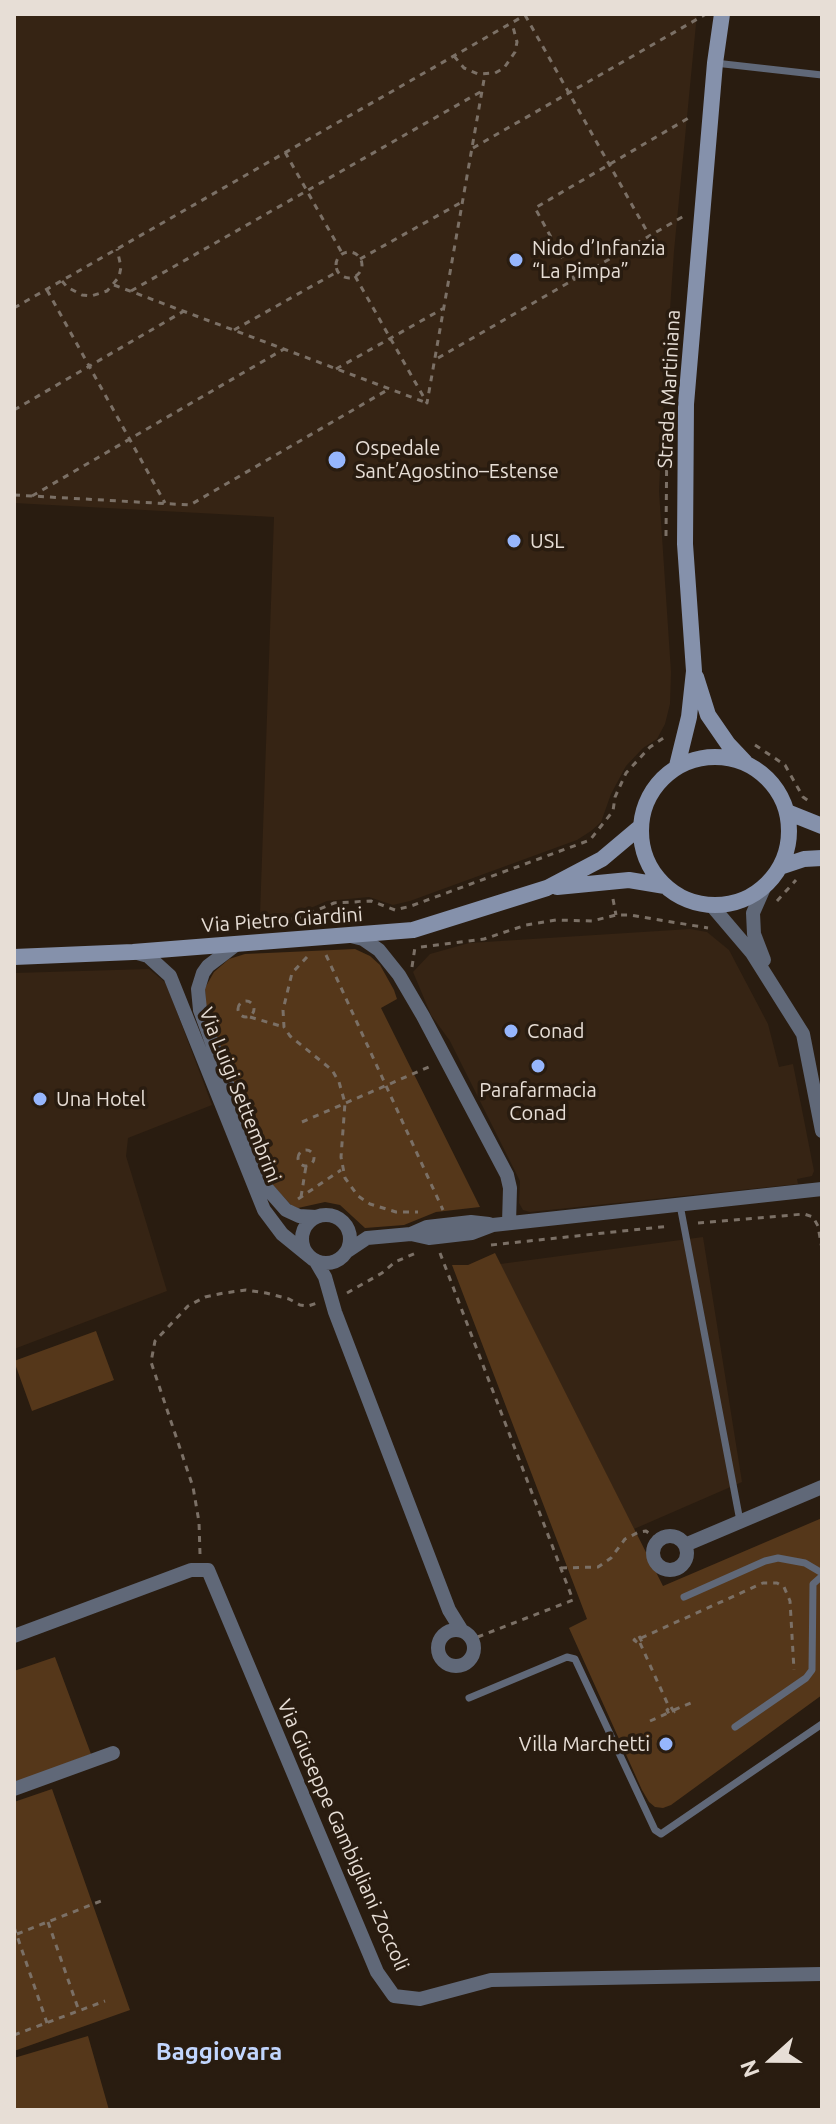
<!DOCTYPE html>
<meta charset="utf-8">
<style>
body{margin:0}
#map{position:relative;width:836px;height:2124px;overflow:hidden;background:#291c10;font-family:Ubuntu,sans-serif}
canvas{display:block}
.frame{position:absolute;inset:0;border:16px solid #e7ded6;pointer-events:none}
.north{position:absolute;left:732px;top:2020px;width:80px;height:80px;-webkit-text-stroke:6px #291c10;paint-order:stroke;rotate:249deg;font-size:22px;font-weight:700;line-height:32px;text-align:center;color:#e7ded6}
.north::after{content:'';display:block;margin:auto;width:28px;height:36px;background:#e7ded6;clip-path:polygon(50% 0,100% 100%,50% 72%,0 100%)}
</style>
<div id="map">
<canvas width="836" height="2124"></canvas>
<div class="frame"></div>
<div class="north">N</div>
</div>
<script>
const ctx = document.querySelector('canvas').getContext('2d');
ctx.lineJoin = 'round';
function fillPath(path, color) { ctx.fillStyle = color; ctx.fill(path, 'evenodd'); }
const toPath = rows => new Path2D(rows.map(r => 'M' + r).join(''));
function strokePath(path, color, width, dash) { ctx.strokeStyle = color; ctx.lineWidth = width; ctx.lineCap = dash ? 'butt' : 'round'; ctx.setLineDash(dash || []); ctx.stroke(path); }
function write(font, color, halo, rows, align = 'center') {
  ctx.font = font + ' Ubuntu,sans-serif'; ctx.lineWidth = 7; ctx.setLineDash([]); ctx.textBaseline = 'middle'; ctx.strokeStyle = halo; ctx.fillStyle = color; for (const [text, x, y, turn = 0] of rows) {
    ctx.save(); ctx.translate(x, y); ctx.rotate((+turn || 0) * Math.PI / 180); ctx.textAlign = isNaN(turn) ? turn : align; if (halo) ctx.strokeText(text, 0, 0); ctx.fillText(text, 0, 0); ctx.restore();
  }
}
const built = toPath([
 [14,14,697,14,674,251,662,428,659,491,671,672,670,704,665,724,657,739,643,748,626,766,611,794,601,822,591,831,577,840,410,901,393,905,369,897,327,901,299,913,260,915,274,517,14,503],
 [690,929,707,932,729,950,768,1024,779,1067,793,1064,814,1171,812,1176,797,1179,798,1184,530,1212,523,1210,519,1203,520,1181,450,1041,431,1015,413,972,430,954,469,943],
 [149,969,166,983,212,1105,128,1138,126,1156,167,1291,14,1349,14,973],
 [703,1237,742,1482,634,1529,500,1264]
]);
const green = toPath([
 [355,949,370,956,380,965,394,990,397,999,381,1008,480,1207,436,1212,404,1225,365,1228,340,1205,325,1202,298,1208,292,1206,267,1179,206,1005,205,988,214,972,229,959,245,954],
 [495,1253,663,1586,822,1518,822,1695,671,1805,663,1808,655,1807,649,1802,642,1790,569,1628,587,1619,452,1265,468,1265],
 [96,1331,114,1380,32,1411,14,1361],
 [55,1657,91,1754,14,1783,14,1671],
 [52,1789,130,2010,14,2051,14,1802],
 [88,2036,109,2110,14,2110,14,2058]
]);
const path = toPath([
 [525,15,649,235],
 [454,56,464,68,478,74,495,73,504,68,515,52,517,42,512,23],
 [473,148,706,14],
 [285,152,342,253],
 '336 265a13 13 0 1 1 26 0a13 13 0 1 1-26 0Z',
 [360,259,462,202],
 [355,276,427,403,485,74],
 [574,279,535,208,692,116],
 [62,281,67,287,82,295,91,296,107,291,119,277,121,267,117,249],
 [114,285,427,403],
 [47,290,165,503],
 [131,291,482,91],
 [14,308,527,14],
 [234,330,337,272],
 [438,358,684,216],
 [336,369,444,308],
 [14,410,184,311],
 [14,495,190,505,389,389],
 [32,496,284,349],
 [666,536,667,424],
 [755,745,785,765,803,797,810,802],
 [613,899,616,915],
 [777,901,796,880],
 [262,923,298,918,334,903,371,901,395,910,411,906,590,840,613,811,615,797,626,773,650,747,665,737],
 [421,947,484,939,526,925,556,920,592,921,616,915,630,915,708,928],
 [326,955,443,1210],
 [307,957,292,973,283,1010,284,1027,290,1036,332,1070,339,1082,345,1103,341,1157,345,1178,358,1196,370,1204,396,1212,418,1212],
 [412,967,415,947],
 '238 1009a8 8 0 1 1 16 0a8 8 0 1 1-16 0Z',
 [250,1017,284,1027],
 [302,1122,431,1066],
 '298 1158a8 8 0 1 1 16 0a8 8 0 1 1-16 0Z',
 [301,1197,306,1166],
 [298,1199,341,1170],
 [698,1223,804,1214,813,1217,818,1226,822,1249],
 [491,1245,670,1226],
 [440,1253,573,1600,475,1638],
 [347,1293,382,1273,395,1262,416,1253],
 [200,1554,199,1522,193,1487,151,1362,155,1341,188,1306,205,1297,224,1293,246,1290,266,1293,289,1299,300,1305,308,1306,317,1303],
 [561,1568,598,1567,611,1558,625,1539,639,1532,646,1531,659,1541],
 [639,1636,642,1642,638,1643,634,1640,639,1636],
 [641,1638,763,1583,777,1583,784,1587,790,1601,794,1670],
 [640,1643,669,1707],
 [671,1707,674,1712,669,1714,667,1710,671,1707],
 [674,1710,693,1702],
 [650,1721,668,1713],
 [48,1922,79,2011],
 [14,1927,47,2023],
 [17,1934,106,1899],
 [14,2035,105,2001]
]);
const lane = toPath([
 [715,63,822,75],
 [680,1205,740,1521],
 [684,1597,765,1561,778,1558,805,1563,822,1573],
 [469,1698,567,1657,575,1659,655,1830,661,1834,822,1724],
 [735,1727,806,1678,812,1670,813,1584,822,1576]
]);
const street = toPath([
 [764,888,753,913,754,934,764,960],
 [712,906,752,953,803,1034,822,1131],
 [351,936,363,939,379,950,399,975,423,1016,507,1175,510,1188,509,1223],
 [237,944,208,966,203,973,198,989,200,1010,264,1185,286,1210,299,1216,316,1217],
 [134,952,148,956,170,976,264,1210,282,1234,309,1256],
 '302 1239a24 24 0 1 1 48 0a24 24 0 1 1-48 0Z',
 [411,1234,427,1227,471,1222,489,1224],
 [346,1252,367,1238,411,1234,429,1238,472,1233,493,1225,822,1189],
 [315,1260,325,1277,335,1312,449,1610,462,1631],
 '653 1553a17 17 0 1 1 34 0a17 17 0 1 1-34 0Z',
 [685,1545,822,1487],
 '438 1648a18 18 0 1 1 36 0a18 18 0 1 1-36 0Z',
 [14,1636,191,1570,208,1570,377,1972,394,1996,420,1999,491,1980,822,1974],
 [14,1789,113,1753]
]);
const secondary = toPath([
 [696,677,708,715,728,744,745,762],
 '641 831a74 74 0 1 1 148 0a74 74 0 1 1-148 0Z',
 [677,766,689,717,694,671,685,544,686,404,715,63,722,14],
 [787,812,822,826],
 [780,867,804,859,822,858],
 [557,887,629,880,665,886],
 [14,957,133,952,413,930,547,888,602,859,640,827]
]);
const markers = [
 [516,260,8,"#96b6fd"],
 [337,460,10,"#96b6fd"],
 [514,541,8,"#96b6fd"],
 [511,1031,8,"#96b6fd"],
 [538,1066,8,"#96b6fd"],
 [40,1099,8,"#96b6fd"],
 [666,1744,8,"#96b6fd"]
];
const poiNames = [
 ["Nido d’Infanzia",532,248],
 ["“La Pimpa”",532,271],
 ["Ospedale",355,448],
 ["Sant’Agostino–Estense",355,471],
 ["USL",530,541],
 ["Conad",527,1031],
 ["Parafarmacia",538,1090,"center"],
 ["Conad",538,1113,"center"],
 ["Una Hotel",56,1099],
 ["Villa Marchetti",650,1744,"right"]
];
const streetNames = [
 ["Strada Martiniana",669,389,-87],
 ["Via Pietro Giardini",282,920,-4],
 ["Via Luigi Settembrini",240,1095,68],
 ["Via Giuseppe Gambigliani Zoccoli",343,1835,66]
];
const quarterNames = [
 ["Baggiovara",219,2052]
];
fillPath(built, '#362414');
fillPath(green, '#55371a');
strokePath(path, '#7b7066', 3, [6, 6]);
strokePath(lane, '#606878', 7);
strokePath(street, '#606878', 14);
strokePath(secondary, '#8591ab', 16);
for (const [x, y, r, color] of markers) { const dot = new Path2D(); dot.arc(x, y, r, 0, 2 * Math.PI); ctx.fillStyle = color; ctx.fill(dot); strokePath(dot, '#291c10', 3); }
write('20px', '#e7ded6', '#291c10', poiNames, 'left');
write('20px', '#e7ded6', '#291c10', streetNames);
write('bold 24px', '#c2d6fe', '#291c10', quarterNames);
</script>
